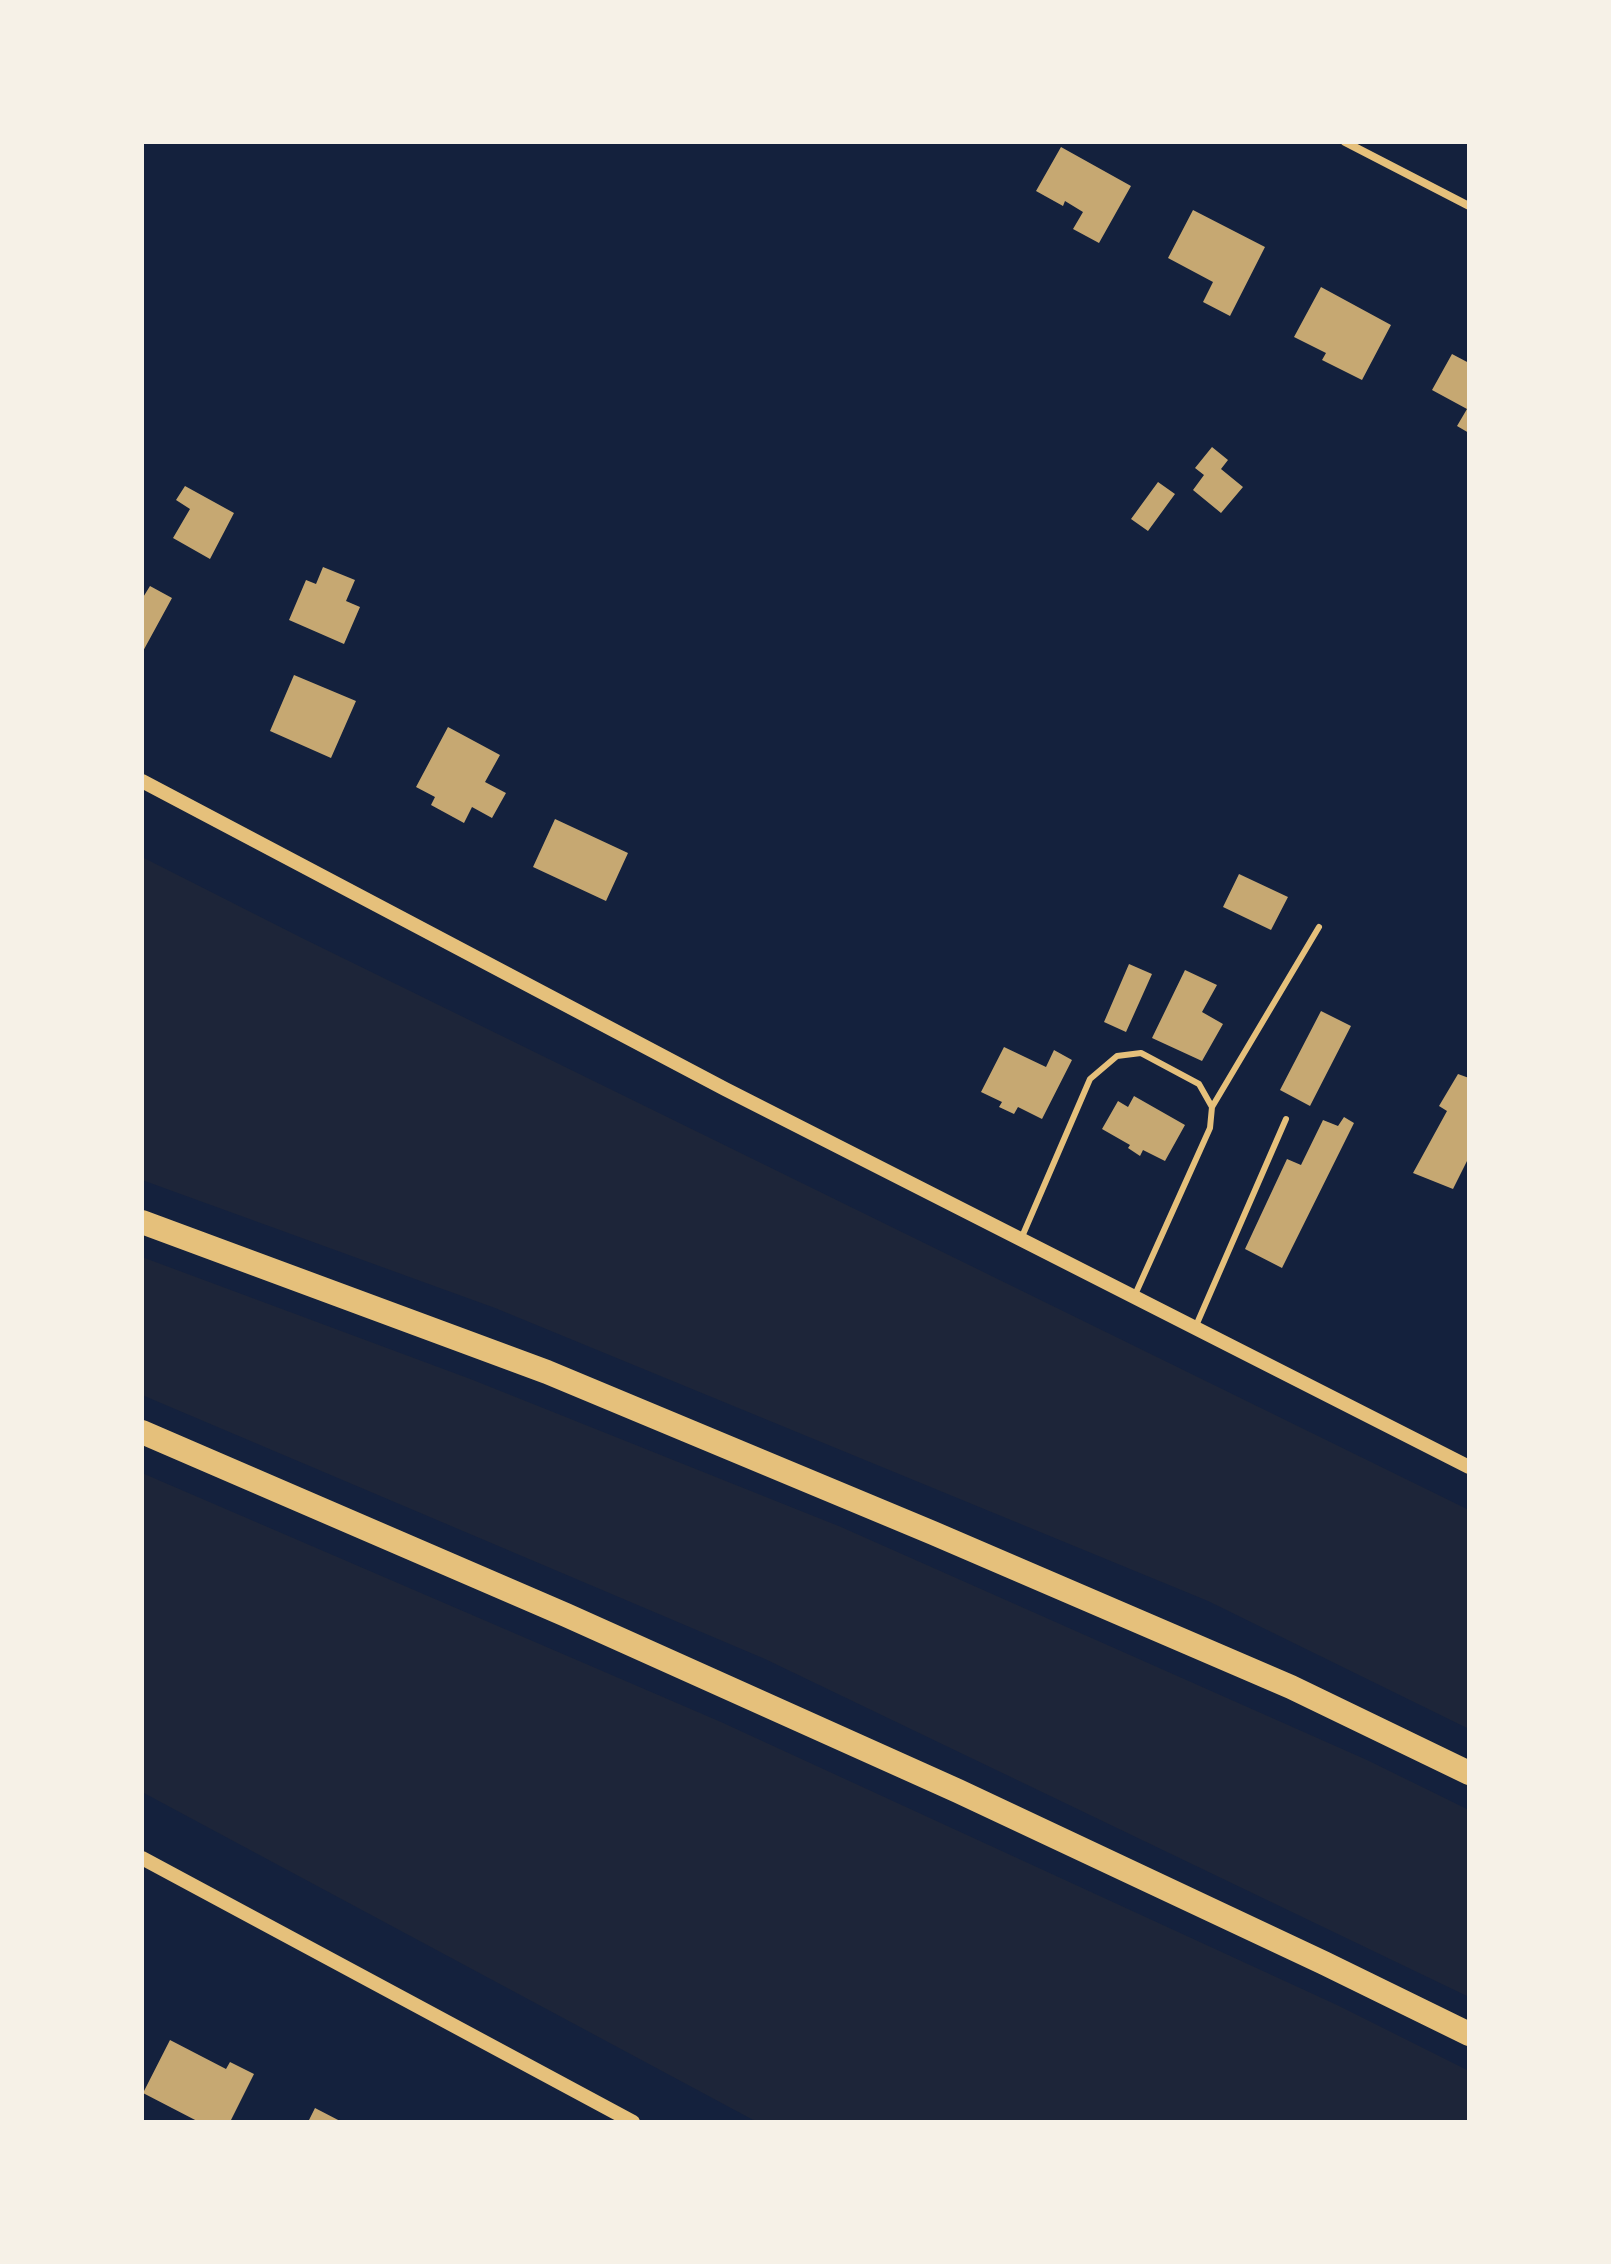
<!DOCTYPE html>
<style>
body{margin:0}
#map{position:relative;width:1611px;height:2264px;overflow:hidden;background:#14213d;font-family:Rubik,sans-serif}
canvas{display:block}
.frame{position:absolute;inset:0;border:144px solid #f6f1e7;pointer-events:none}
</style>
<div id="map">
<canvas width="1611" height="2264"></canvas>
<div class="frame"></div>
</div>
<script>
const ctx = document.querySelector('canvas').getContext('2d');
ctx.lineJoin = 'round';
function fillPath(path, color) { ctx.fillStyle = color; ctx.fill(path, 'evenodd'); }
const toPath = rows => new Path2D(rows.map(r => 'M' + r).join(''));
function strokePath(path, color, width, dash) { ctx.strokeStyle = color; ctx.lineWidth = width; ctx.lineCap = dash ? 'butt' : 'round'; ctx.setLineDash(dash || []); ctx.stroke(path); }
const green = toPath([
 [142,857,302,938,1469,1510,1469,1729,1208,1601,495,1308,142,1180],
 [142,1257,473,1380,841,1527,1367,1760,1469,1810,1469,1997,765,1659,142,1395],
 [142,1473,721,1722,1337,2005,1469,2071,1469,2122,757,2122,142,1792]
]);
const building = toPath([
 [1061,147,1131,186,1099,243,1073,229,1083,212,1065,201,1063,206,1036,191],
 [1193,210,1265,247,1230,316,1203,302,1213,282,1168,258],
 [1321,287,1391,325,1362,380,1322,360,1326,353,1294,337],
 [1452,354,1469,363,1469,433,1457,426,1467,409,1432,390],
 [1212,447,1228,460,1221,469,1243,487,1221,513,1193,490,1204,475,1195,468],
 [1158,482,1175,494,1148,531,1131,519],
 [185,486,234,513,210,559,173,538,190,509,176,500],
 [323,567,355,580,346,601,360,607,344,644,289,620,306,580,316,584],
 [150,586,172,598,142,653,142,599],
 [294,675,356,701,331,758,270,731],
 [448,727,500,755,485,782,506,793,492,818,472,807,464,823,431,805,435,797,416,787],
 [555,819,628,853,606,901,533,867],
 [1239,874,1288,897,1271,930,1223,907],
 [1129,964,1152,974,1126,1032,1104,1022],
 [1185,970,1217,985,1202,1012,1223,1024,1202,1061,1152,1038],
 [1321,1011,1351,1026,1310,1106,1280,1090],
 [1004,1047,1046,1067,1054,1050,1072,1060,1042,1119,1018,1107,1014,1114,999,1107,1002,1102,981,1092],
 [1458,1074,1469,1078,1469,1157,1453,1189,1413,1173,1447,1111,1439,1106],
 [1134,1096,1185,1125,1165,1161,1143,1150,1140,1156,1128,1148,1130,1145,1102,1129,1118,1101,1128,1107],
 [1344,1117,1354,1123,1282,1268,1245,1249,1287,1159,1301,1165,1323,1120,1338,1126],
 [170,2040,226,2069,230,2062,254,2074,230,2122,199,2122,143,2093],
 [315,2108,342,2122,308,2122]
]);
const service = toPath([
 [1212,1107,1319,927],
 [1021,1239,1090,1079,1117,1056,1141,1053,1199,1084,1212,1107,1210,1128,1134,1297],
 [1195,1328,1286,1119]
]);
const minor = toPath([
 [1345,142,1469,206]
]);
const tertiary = toPath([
 [142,781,725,1089,1469,1467],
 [142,1858,633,2122]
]);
const motorway = toPath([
 [142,1222,547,1372,933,1533,1291,1687,1469,1773],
 [142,1432,566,1615,958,1791,1324,1963,1469,2034]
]);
fillPath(green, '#1d2539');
fillPath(building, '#c6a872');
strokePath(service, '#e5c07b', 6);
strokePath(minor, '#e5c07b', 8);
strokePath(tertiary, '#e5c07b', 14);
strokePath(motorway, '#e5c07b', 24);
</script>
